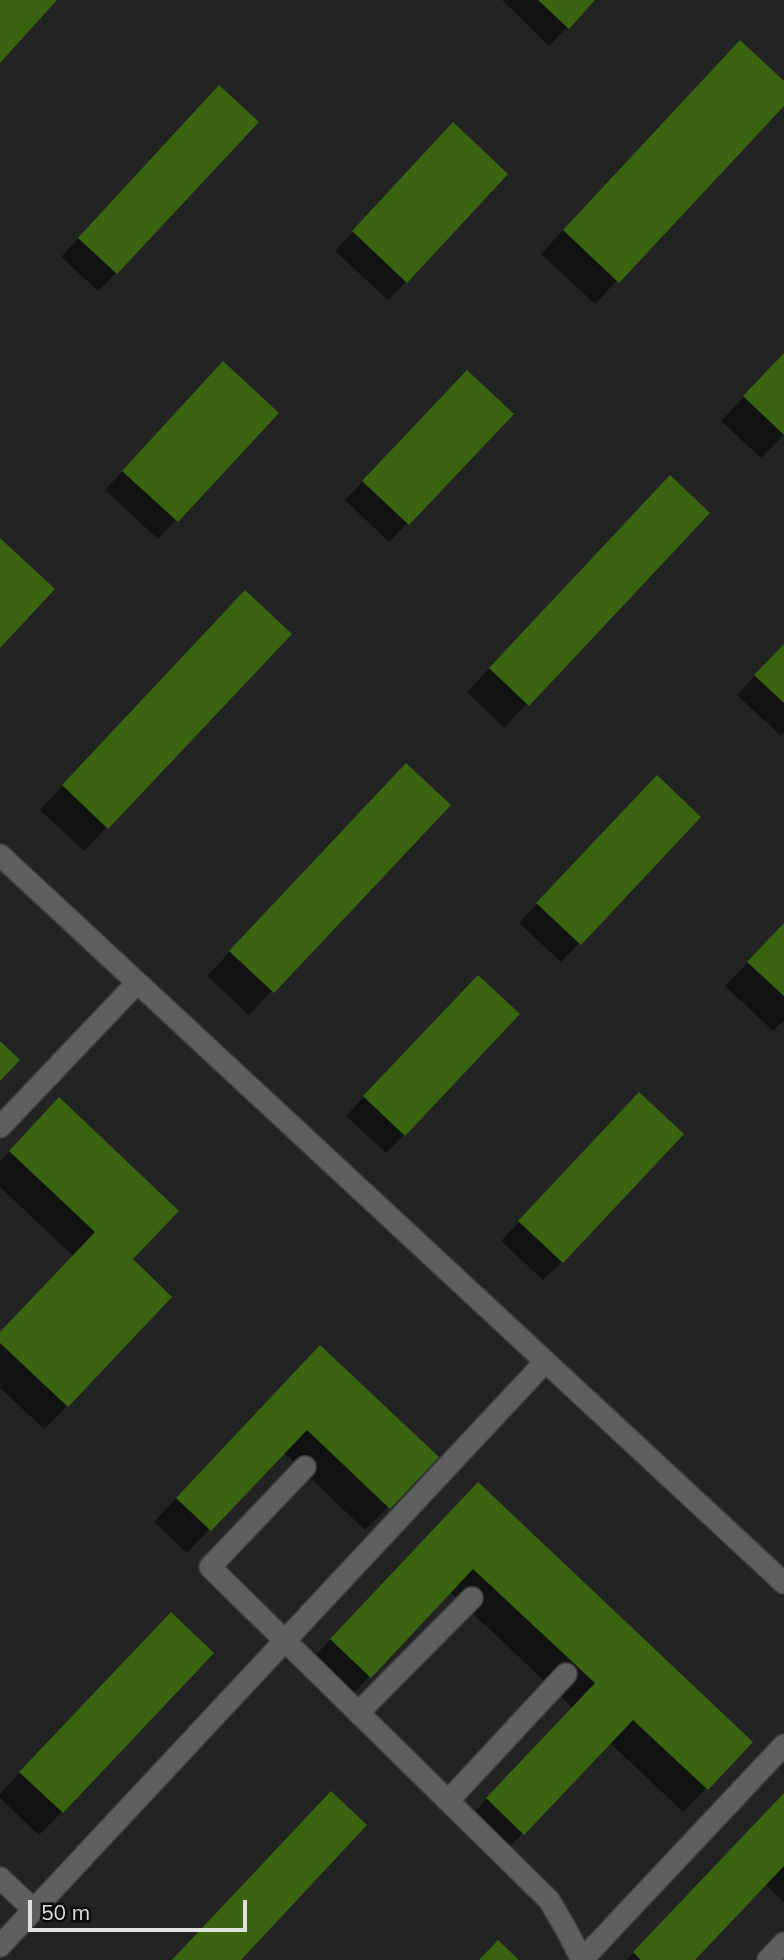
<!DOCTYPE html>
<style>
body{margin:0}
#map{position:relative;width:784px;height:1960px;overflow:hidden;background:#212422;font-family:Mulish,sans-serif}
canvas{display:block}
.scale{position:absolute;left:28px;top:1900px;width:219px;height:32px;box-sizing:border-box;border:4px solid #dfe1e0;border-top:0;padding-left:9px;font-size:21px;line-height:24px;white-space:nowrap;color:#dfe1e0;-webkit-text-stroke:5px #0c0d0c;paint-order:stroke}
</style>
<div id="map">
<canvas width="784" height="1960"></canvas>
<div class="scale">50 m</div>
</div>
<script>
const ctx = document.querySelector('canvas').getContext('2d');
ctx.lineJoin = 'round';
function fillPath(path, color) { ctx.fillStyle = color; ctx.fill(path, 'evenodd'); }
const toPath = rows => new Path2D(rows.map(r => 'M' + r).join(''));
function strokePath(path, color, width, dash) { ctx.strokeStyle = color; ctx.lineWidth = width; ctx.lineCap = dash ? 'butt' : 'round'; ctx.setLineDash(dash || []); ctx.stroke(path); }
const shadow = toPath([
 [502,0,593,0,549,46],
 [717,65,784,83,784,103,595,304,541,254],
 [201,106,116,273,98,291,61,257],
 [435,143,406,282,388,300,335,251],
 [784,354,784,435,761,458,721,421],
 [205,382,276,413,158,539,105,490],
 [449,390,512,414,389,542,345,500],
 [647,501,707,513,504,728,467,692],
 [222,616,289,634,84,851,40,810],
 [784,645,784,732,781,736,737,695],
 [383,789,448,805,249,1015,207,976],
 [638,796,699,817,561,962,519,923],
 [784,924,784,1020,773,1031,725,986],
 [459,995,404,1135,386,1153,346,1116],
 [621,1113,562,1262,543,1280,501,1241],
 [36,1123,131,1259,67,1406,44,1429,0,1388,0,1333,73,1256,0,1187,0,1161],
 [297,1370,388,1507,365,1530,283,1452,187,1553,154,1522],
 [455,1508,751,1742,683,1812,609,1742,500,1857,464,1823,573,1708,450,1592,347,1700,308,1663],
 [147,1638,62,1812,39,1835,0,1798,0,1794],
 [784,1795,784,1902,765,1884,693,1960,627,1960]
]);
const building = toPath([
 [0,0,57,0,0,63],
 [538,0,595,0,569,29],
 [740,40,784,81,784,106,619,283,563,230],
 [219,85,259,122,117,274,78,238],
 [453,122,508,174,407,283,352,231],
 [784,353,784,435,743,396],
 [223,361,279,413,178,522,122,471],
 [467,370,514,414,409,525,362,481],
 [670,475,710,513,529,706,489,668],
 [0,538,55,589,0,648],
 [245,590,292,634,108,829,62,785],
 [784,644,784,703,754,675],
 [406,763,451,805,274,993,229,951],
 [657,775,701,817,581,945,536,903],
 [784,923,784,996,747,962],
 [478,975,520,1014,405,1136,363,1096],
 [0,1041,20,1060,0,1081],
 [639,1092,684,1134,563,1263,518,1221],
 [59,1097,179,1211,133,1259,172,1297,68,1407,0,1343,0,1332,95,1232,9,1151],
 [320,1345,439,1457,390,1509,307,1430,211,1531,176,1498],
 [478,1482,753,1742,708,1790,633,1720,524,1835,486,1798,595,1683,473,1569,371,1678,330,1639],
 [171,1612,214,1653,63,1813,19,1772],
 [331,1791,367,1825,241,1960,172,1960],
 [784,1793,784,1866,695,1960,641,1960,633,1952],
 [498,1940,519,1960,479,1960]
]);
const street = toPath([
 [0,1127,137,983],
 [305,1467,210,1567,549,1900,566,1929,582,1960,784,1745],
 [358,1713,472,1598],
 [448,1801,566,1674],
 [0,1878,34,1910],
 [0,1946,545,1362],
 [768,1960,784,1943]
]);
const secondary = toPath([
 [0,855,784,1583]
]);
fillPath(shadow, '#0007');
fillPath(building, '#3b6410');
strokePath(street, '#3e403e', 24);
strokePath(secondary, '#3e403e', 24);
strokePath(street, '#5d605e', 21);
strokePath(secondary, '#5d605e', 21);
</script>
